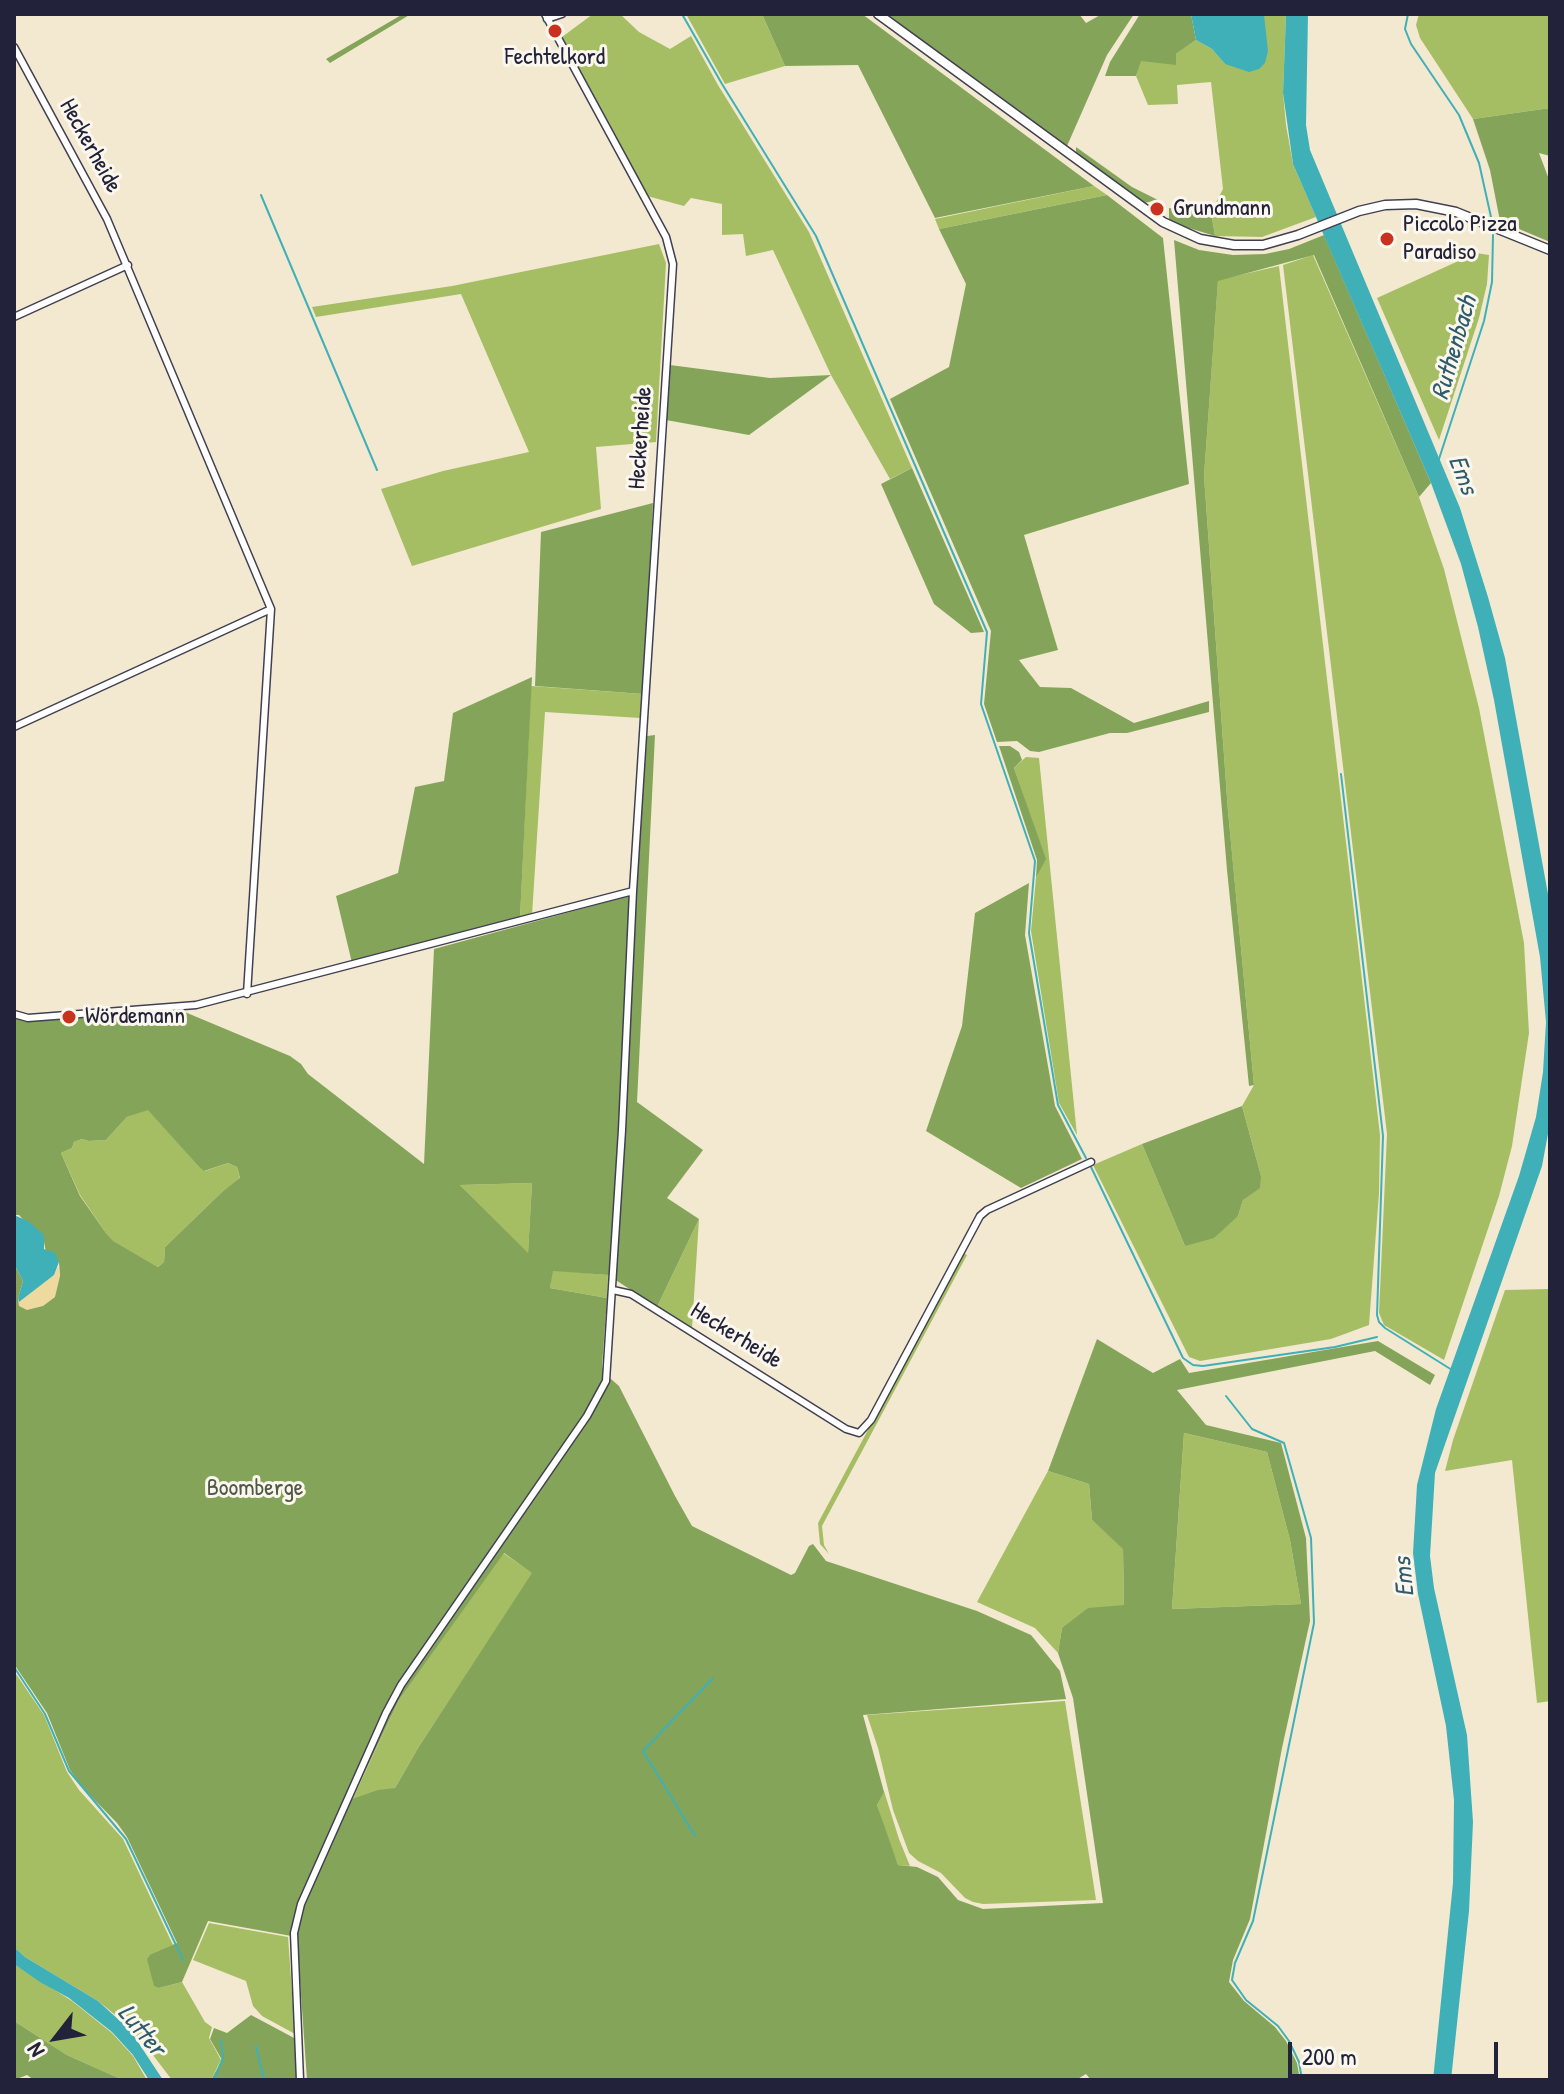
<!DOCTYPE html>
<meta charset="utf-8">
<style>
body{margin:0}
#map{position:relative;width:1564px;height:2094px;overflow:hidden;background:#f3e9d1;font-family:"Patrick Hand",sans-serif}
canvas{display:block}
.frame{position:absolute;inset:0;border:16px solid #22223b;pointer-events:none}
.north{position:absolute;left:16px;top:1998px;width:80px;height:80px;-webkit-text-stroke:6px #fbf7ec;paint-order:stroke;rotate:239deg;font-size:22px;font-weight:700;line-height:32px;text-align:center;color:#22223b}
.north::after{content:'';display:block;margin:auto;width:28px;height:36px;background:#22223b;clip-path:polygon(50% 0,100% 100%,50% 72%,0 100%)}
.scale{position:absolute;left:1288px;top:2042px;width:210px;height:36px;box-sizing:border-box;border:4px solid #22223b;border-top:0;padding-left:10px;font-size:24px;line-height:28px;white-space:nowrap;color:#22223b;-webkit-text-stroke:6px #fbf7ec;paint-order:stroke}
</style>
<div id="map">
<canvas width="1564" height="2094"></canvas>
<div class="frame"></div>
<div class="north">N</div>
<div class="scale">200 m</div>
</div>
<script>
const ctx = document.querySelector('canvas').getContext('2d');
ctx.lineJoin = 'round';
function fillPath(path, color) { ctx.fillStyle = color; ctx.fill(path, 'evenodd'); }
const toPath = rows => new Path2D(rows.map(r => 'M' + r).join(''));
function strokePath(path, color, width, dash) { ctx.strokeStyle = color; ctx.lineWidth = width; ctx.lineCap = dash ? 'butt' : 'round'; ctx.setLineDash(dash || []); ctx.stroke(path); }
function write(font, color, halo, rows, align = 'center') {
  ctx.font = font + ' "Patrick Hand",sans-serif'; ctx.lineWidth = 6; ctx.setLineDash([]); ctx.textBaseline = 'middle'; ctx.strokeStyle = halo; ctx.fillStyle = color; for (const [text, x, y, turn = 0] of rows) {
    ctx.save(); ctx.translate(x, y); ctx.rotate((+turn || 0) * Math.PI / 180); ctx.textAlign = isNaN(turn) ? turn : align; if (halo) ctx.strokeText(text, 0, 0); ctx.fillText(text, 0, 0); ctx.restore();
  }
}
const green = toPath([
 [593,14,620,14,639,32,670,49,691,36,718,85,809,232,912,468,890,479,831,375,773,250,746,256,743,234,722,235,722,204,691,198,684,206,647,196,562,37],
 [686,14,762,14,785,66,725,84],
 [1256,14,1286,14,1283,93,1286,125,1293,164,1316,217,1262,237,1215,236,1211,212,1223,189,1211,82,1177,85,1178,104,1148,105,1136,76,1140,60,1176,54,1196,40,1212,49,1225,64,1264,16],
 [1419,14,1550,14,1550,108,1473,119,1420,38,1416,25],
 [1094,186,1107,195,939,229,935,219],
 [659,244,666,263,656,442,596,447,601,509,412,566,381,489,443,471,529,452,461,294,316,317,312,307,452,286],
 [1476,253,1489,255,1487,284,1479,318,1439,440,1377,298],
 [1313,255,1419,497,1444,569,1479,708,1524,943,1529,1033,1512,1146,1499,1196,1444,1360,1384,1325,1379,1313,1387,1134,1283,265],
 [1279,266,1380,1135,1379,1193,1369,1325,1331,1339,1200,1361,1189,1357,1093,1165,1142,1144,1185,1246,1238,1216,1243,1200,1261,1176,1242,1106,1254,1085,1228,811,1204,476,1218,280],
 [531,686,643,694,640,718,545,712,532,915,520,918],
 [1026,757,1039,758,1077,1135,1059,1103,1031,931,1036,878,1045,859,1014,768],
 [148,1109,198,1166,205,1171,228,1163,237,1167,240,1179,223,1191,165,1247,164,1262,158,1267,112,1241,106,1233,80,1195,61,1153,72,1148,74,1142,82,1139,89,1141,106,1140,127,1117],
 [532,1183,528,1254,460,1185],
 [699,1219,692,1328,657,1307],
 [963,1253,967,1255,822,1526,824,1545,829,1554,820,1544,818,1523],
 [552,1270,608,1275,607,1298,550,1288],
 [1550,1289,1550,1701,1537,1703,1512,1460,1445,1471,1453,1440,1505,1290],
 [1184,1433,1267,1452,1290,1540,1301,1604,1172,1609],
 [1048,1471,1089,1484,1092,1520,1123,1548,1124,1606,1062,1628,1058,1653,1035,1628,977,1602],
 [503,1553,533,1573,418,1748,395,1788,352,1800,399,1700],
 [14,1671,44,1715,67,1772,79,1790,123,1839,173,1945,151,1954,154,1985,159,1988,182,1982,205,2022,212,2027,209,2038,221,2060,211,2080,172,2080,143,2042,119,2018,98,2001,25,1957,14,1947],
 [1065,1701,1096,1900,983,1904,973,1902,965,1898,941,1873,918,1861,909,1853,893,1810,878,1748,867,1715],
 [884,1791,899,1839,910,1866,898,1865,887,1837,877,1805],
 [209,1923,288,1937,295,2034,262,2016,253,2006,246,1981,193,1960],
 [14,1964,72,2001,112,2033,133,2056,147,2080,123,2080,67,2055,14,2021]
]);
const forest = toPath([
 [403,14,411,14,330,63,326,59],
 [762,14,862,14,1094,186,935,218,858,65,785,66],
 [886,14,1079,14,1086,23,1102,14,1134,14,1107,55,1067,146],
 [1140,14,1191,14,1196,40,1176,54,1176,65,1141,61,1136,76,1105,76,1110,62],
 [1550,108,1550,156,1539,153,1550,182,1550,242,1500,221,1490,170,1473,119],
 [1076,147,1132,187,1158,200,1144,203,1076,154],
 [1107,195,1163,238,1189,484,1024,535,1058,650,1019,660,1040,687,1071,688,1134,723,1209,701,1209,712,1127,733,1110,733,1039,752,1030,751,1017,741,997,742,984,704,991,631,890,399,949,367,966,284,939,229],
 [1169,208,1211,212,1215,236,1179,225,1169,219],
 [1324,235,1431,483,1419,497,1314,255,1218,281,1204,476,1228,811,1254,1085,1249,1086,1227,870,1174,240,1199,250,1233,255,1265,254,1289,249],
 [670,365,770,378,831,375,749,435,666,420],
 [912,468,984,632,971,633,934,604,881,484],
 [653,503,643,694,535,686,541,532],
 [532,677,520,918,352,963,336,896,398,873,415,787,444,781,453,713],
 [655,735,637,1102,703,1150,667,1198,699,1219,657,1307,608,1275,553,1271,550,1288,607,1298,602,1366,604,1373,619,1386,675,1496,692,1526,791,1575,795,1573,809,1546,813,1544,826,1561,977,1611,1031,1635,1060,1671,1066,1699,863,1715,884,1792,877,1805,898,1865,917,1867,938,1877,958,1900,983,1909,1103,1903,1073,1698,1058,1653,1062,1628,1088,1608,1124,1605,1123,1549,1092,1520,1089,1484,1048,1471,1097,1339,1153,1373,1180,1359,1189,1373,1378,1341,1435,1375,1430,1385,1375,1351,1177,1390,1206,1425,1281,1443,1306,1538,1310,1621,1282,1748,1250,1919,1233,1960,1229,1982,1244,2001,1275,2027,1286,2041,1297,2063,1300,2080,1091,2080,1086,2074,1076,2080,307,2080,297,1937,208,1921,182,1982,159,1988,154,1986,147,1959,151,1954,177,1943,127,1837,117,1823,82,1787,70,1770,47,1713,14,1664,14,1264,23,1281,18,1298,19,1306,60,1276,59,1262,46,1252,44,1242,19,1215,14,1215,14,1017,26,1021,180,1010,290,1056,301,1064,308,1074,424,1164,434,949,636,894,647,736],
 [148,1110,198,1166,204,1171,228,1163,237,1167,240,1178,223,1191,165,1247,164,1262,158,1267,113,1241,106,1233,80,1196,61,1153,72,1148,74,1142,82,1139,89,1141,106,1140,127,1117],
 [532,1183,528,1253,460,1185,461,1185],
 [1184,1433,1267,1452,1290,1540,1301,1604,1172,1609],
 [504,1553,532,1573,418,1748,395,1788,378,1790,352,1799,399,1700],
 [999,746,1010,746,1019,752,1022,760,1014,768,1046,859,1036,878,1037,860],
 [1029,883,1025,935,1055,1106,1082,1159,1021,1188,926,1131,962,1026,975,913],
 [1242,1106,1261,1176,1260,1188,1243,1200,1238,1216,1214,1238,1185,1246,1142,1144],
 [251,2015,296,2039,296,2080,211,2080,222,2060,210,2039,214,2028,227,2033],
 [14,2021,67,2055,123,2080,34,2080,27,2075,14,2080]
]);
const sand = toPath([
 [58,1266,60,1276,55,1297,43,1306,27,1310,19,1306,19,1302,36,1288,54,1275]
]);
const water = toPath([
 [1191,14,1264,15,1268,51,1265,63,1259,69,1249,72,1225,64,1212,49,1196,40],
 [1286,14,1308,14,1306,125,1310,150,1460,508,1488,597,1505,658,1550,905,1550,1123,1542,1166,1435,1473,1430,1556,1434,1588,1467,1735,1473,1822,1469,1911,1451,2080,1433,2080,1453,1883,1454,1800,1446,1726,1418,1594,1413,1553,1417,1485,1436,1409,1519,1176,1536,1117,1543,1072,1546,1022,1540,957,1494,700,1478,627,1461,564,1431,483,1293,164,1283,93],
 [14,1215,28,1221,44,1235,44,1249,55,1253,59,1262,54,1275,19,1302,18,1298,23,1281,14,1264],
 [14,1947,25,1957,98,2001,130,2030,163,2080,149,2080,133,2055,112,2032,69,1998,40,1982,14,1964]
]);
const stream = toPath([
 [682,14,722,84,816,236,987,632,981,704,1035,861,1029,933,1058,1105,1086,1158],
 [1408,14,1405,29,1411,44,1459,115,1479,163,1491,217],
 [261,195,377,470],
 [1438,462,1484,321,1492,282,1493,235],
 [1341,774,1383,1136,1377,1315,1379,1322,1385,1328,1452,1370],
 [1091,1167,1183,1358,1193,1365,1203,1366,1335,1347,1377,1337],
 [1226,1396,1252,1429,1284,1443,1311,1538,1314,1623,1253,1921,1235,1963,1232,1980,1246,2000,1278,2026,1289,2041,1299,2062,1302,2080],
 [14,1667,45,1714,69,1771,126,1839,183,1960],
 [695,1836,643,1751,713,1678],
 [256,2046,264,2080],
 [214,2080,223,2058,221,2040]
]);
const street = toPath([
 [547,19,562,14],
 [14,47,107,219,271,609,247,994],
 [14,317,128,265],
 [14,727,271,609],
 [14,1014,28,1018,196,1005,633,891],
 [613,1290,631,1294,846,1429,859,1433,871,1420,980,1216,987,1210,1091,1162],
 [300,2080,294,1933,301,1904,386,1713,401,1685,587,1416,606,1381,622,1130,633,891,673,264,666,237,545,14]
]);
const secondary = toPath([
 [878,14,1163,222,1200,239,1234,245,1263,245,1298,235,1359,211,1385,205,1416,204,1456,212,1550,250]
]);
const markers = [
 [555,31,8,"#c8321e"],
 [1157,209,8,"#c8321e"],
 [1387,239,8,"#c8321e"],
 [69,1017,8,"#c8321e"]
];
const poiNames = [
 ["Fechtelkord",555,58,"center"],
 ["Grundmann",1173,209],
 ["Piccolo Pizza",1403,225],
 ["Paradiso",1403,253],
 ["Wördemann",85,1017]
];
const streetNames = [
 ["Heckerheide",90,146,61],
 ["Heckerheide",641,438,-86],
 ["Heckerheide",736,1336,32]
];
const parkNames = [
 ["Boomberge",255,1489]
];
const waterNames = [
 ["Ruthenbach",1455,348,-74],
 ["Ems",1462,475,69],
 ["Ems",1405,1577,-95],
 ["Lutter",141,2031,50]
];
fillPath(green, '#a6be63');
fillPath(forest, '#84a559');
fillPath(sand, '#eeda9e');
fillPath(water, '#3fb0b7');
strokePath(stream, '#3fb0b7', 2);
strokePath(street, '#414052', 9);
strokePath(secondary, '#414052', 11);
strokePath(street, '#fff', 6);
strokePath(secondary, '#fff', 8);
for (const [x, y, r, color] of markers) { const dot = new Path2D(); dot.arc(x, y, r, 0, 2 * Math.PI); ctx.fillStyle = color; ctx.fill(dot); strokePath(dot, '#fbf7ec', 3); }
write('24px', '#22223b', '#fbf7ec', poiNames, 'left');
write('24px', '#22223b', '#fbf7ec', streetNames);
write('24px', '#505949', '#fbf7ec', parkNames);
write('italic 26px', '#2e5b6d', '#fbf7ec', waterNames);
</script>
